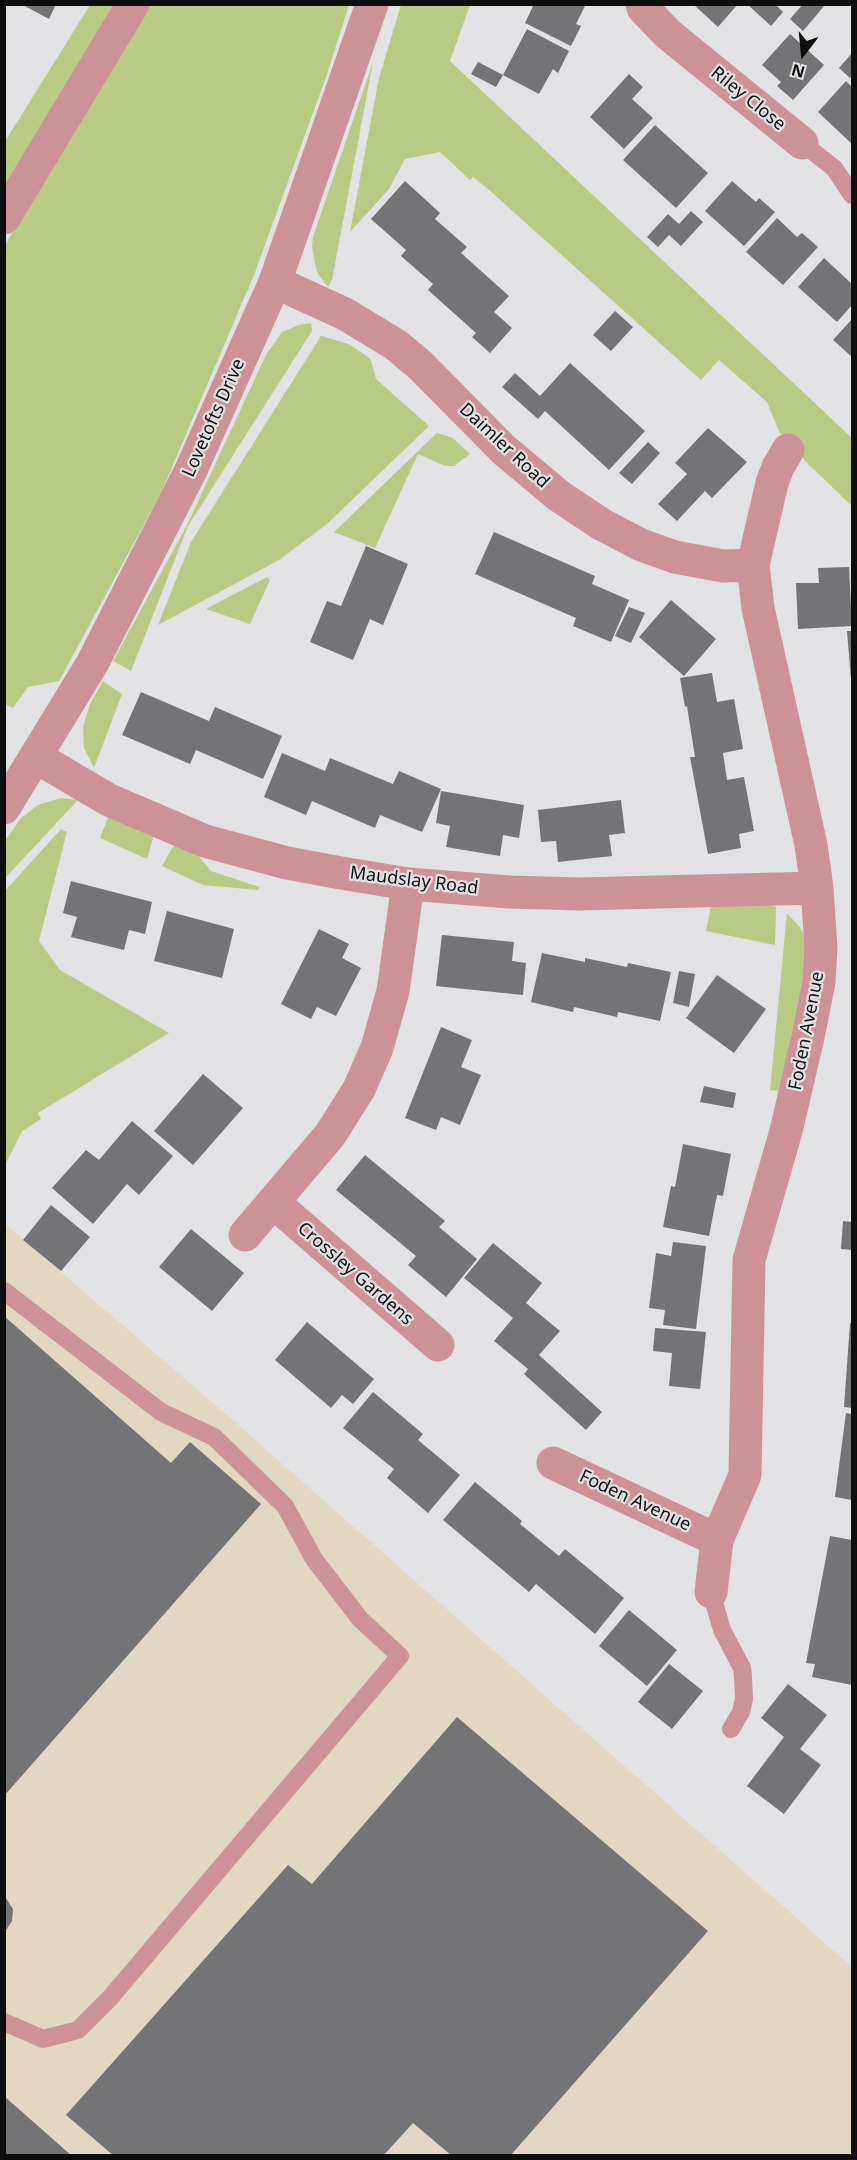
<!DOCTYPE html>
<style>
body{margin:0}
#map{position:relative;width:857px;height:2160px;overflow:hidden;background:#e2e1e4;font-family:"Noto Sans",sans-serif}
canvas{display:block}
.frame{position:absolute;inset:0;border:6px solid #0e0e0f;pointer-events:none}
.north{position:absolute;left:773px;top:24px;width:60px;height:60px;-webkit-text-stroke:4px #e2e1e4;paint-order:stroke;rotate:196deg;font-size:16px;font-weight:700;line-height:24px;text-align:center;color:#0e0e0f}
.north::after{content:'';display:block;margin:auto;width:21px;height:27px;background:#0e0e0f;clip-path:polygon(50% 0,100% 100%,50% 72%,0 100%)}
</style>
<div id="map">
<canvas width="857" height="2160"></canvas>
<div class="frame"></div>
<div class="north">N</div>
</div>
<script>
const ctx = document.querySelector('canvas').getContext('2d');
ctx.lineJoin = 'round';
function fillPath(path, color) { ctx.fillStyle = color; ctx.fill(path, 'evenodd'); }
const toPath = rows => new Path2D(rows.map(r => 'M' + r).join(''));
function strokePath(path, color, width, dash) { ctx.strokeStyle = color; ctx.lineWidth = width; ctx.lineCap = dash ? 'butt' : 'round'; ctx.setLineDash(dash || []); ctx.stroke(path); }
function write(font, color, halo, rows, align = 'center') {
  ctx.font = font + ' "Noto Sans",sans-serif'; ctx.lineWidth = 4.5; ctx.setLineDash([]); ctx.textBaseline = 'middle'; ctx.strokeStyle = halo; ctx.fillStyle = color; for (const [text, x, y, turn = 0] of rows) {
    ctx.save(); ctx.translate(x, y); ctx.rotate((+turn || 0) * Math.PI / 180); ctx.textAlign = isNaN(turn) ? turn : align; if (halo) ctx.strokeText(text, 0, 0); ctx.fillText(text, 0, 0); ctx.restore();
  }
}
const industrial = toPath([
 [4,1223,228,1416,852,1967,852,2155,5,2155]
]);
const green = toPath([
 [90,5,121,5,5,197,4,143],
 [146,5,349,5,326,77,254,275,161,493,59,681,28,687,13,708,5,704,5,245],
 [401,5,470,5,450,61,852,438,852,506,808,464,779,431,767,402,719,360,701,380,488,189,473,177,470,180,440,152,405,159,389,189,350,232,379,78],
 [373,62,332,280,328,287,318,274,315,264,312,246,313,237],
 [311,323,312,331,188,526,131,671,113,661,187,525,266,355,282,332,299,325],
 [321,336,349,344,368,357,371,361,376,379,429,426,327,524,279,560,158,625,191,542],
 [437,433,453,438,470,454,454,466,445,466,418,454,375,548,334,532],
 [267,577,270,580,250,624,206,609],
 [103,681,122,694,94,768,84,748,83,727,90,704],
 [61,798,78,800,5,878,5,841,21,818,38,805],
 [109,815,154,835,147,859,100,838],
 [61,829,67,832,39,941,60,970,169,1033,38,1113,41,1119,22,1131,5,1165,5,891],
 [174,845,196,853,211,871,259,887,258,890,203,885,162,866],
 [763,903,776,907,775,945,706,931,711,906],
 [787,913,802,930,805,941,805,963,794,1034,778,1091,770,1090]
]);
const building = toPath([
 [21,4,56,4,49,19],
 [534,4,586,4,576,24,581,26,571,46,525,23],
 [693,4,738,4,718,27],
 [747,4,775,4,783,12,771,26],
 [803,4,825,5,803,31,790,19],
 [527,29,569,51,558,73,553,69,539,94,503,75],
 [790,34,824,65,793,100,777,86,781,82,762,65],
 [852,53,852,76,850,78,839,68],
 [478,62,503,75,496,87,471,74],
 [629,74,643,87,632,99,653,118,624,149,590,117],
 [846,81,852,87,852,144,818,112],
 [655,125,708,173,676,208,623,160],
 [405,181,440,213,435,219,467,247,461,253,509,296,494,312,512,328,490,353,472,337,476,333,428,290,433,284,401,256,406,250,371,219],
 [732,181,756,202,759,198,775,212,744,246,705,211],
 [691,211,703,222,681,246,669,235,658,247,647,237,668,214,679,224],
 [777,218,797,237,802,233,818,247,783,285,746,252],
 [824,258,852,284,852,305,837,322,798,287],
 [615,311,633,327,611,351,593,335],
 [852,319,852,357,833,340],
 [570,363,645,431,609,470,545,411,538,419,502,387,515,373,540,396],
 [708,428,747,462,712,498,705,491,677,521,658,504,687,474,675,463],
 [648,442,660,453,632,484,619,473],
 [494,532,595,576,592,584,629,600,611,642,573,626,576,618,475,574],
 [366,546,408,564,383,625,370,619,353,660,310,642,327,601,341,606],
 [849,567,852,626,798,629,796,583,819,583,818,568],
 [671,600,716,639,684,676,639,637],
 [629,607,645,613,631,643,615,636],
 [847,631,852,631,852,680,851,680],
 [712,673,717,702,734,699,743,749,723,753,727,780,744,777,754,831,739,834,741,848,708,854,690,757,695,757,687,706,685,707,680,678],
 [141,692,209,721,215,707,282,736,263,779,196,750,190,764,122,735],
 [282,753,325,771,330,758,393,784,399,771,441,789,422,832,380,815,375,828,312,801,306,815,264,797],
 [441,791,524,805,519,838,503,835,500,856,446,847,450,826,436,823],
 [621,800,625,833,609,835,612,856,558,862,556,841,541,842,538,810],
 [71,881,152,902,145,934,129,930,124,950,71,937,77,917,63,913],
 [167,911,234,929,222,978,154,961],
 [319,929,349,944,342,958,361,968,336,1016,317,1007,311,1019,281,1004],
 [442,935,514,942,512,961,526,963,523,995,436,986],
 [542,953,585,962,585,958,627,967,628,963,671,972,660,1021,618,1012,617,1017,574,1007,573,1012,531,1002],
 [679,971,695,974,689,1007,673,1003],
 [717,975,766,1009,734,1053,686,1018],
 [441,1027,472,1040,461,1067,481,1075,460,1125,441,1117,436,1130,405,1118],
 [203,1074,243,1108,193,1165,154,1131],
 [704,1086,736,1093,733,1108,700,1102],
 [132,1121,173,1156,139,1195,127,1184,93,1224,52,1188,86,1150,99,1160],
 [683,1144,731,1154,723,1196,717,1195,709,1236,663,1227,671,1186,675,1187],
 [365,1155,445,1221,439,1227,477,1259,446,1297,408,1265,416,1256,336,1190],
 [51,1205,90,1237,61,1271,23,1240],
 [843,1221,852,1222,852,1250,841,1249],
 [191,1229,244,1273,212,1311,159,1267],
 [673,1242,706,1246,696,1329,663,1325,665,1310,649,1308,656,1253,671,1256],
 [493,1243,542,1283,526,1303,560,1331,539,1355,602,1412,586,1430,524,1374,528,1369,494,1341,513,1318,464,1278],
 [4,1316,171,1463,190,1442,261,1504,4,1796],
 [307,1322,374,1379,353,1404,342,1395,331,1408,275,1360],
 [850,1323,852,1324,852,1408,844,1407],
 [655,1328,706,1332,700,1389,669,1386,672,1353,653,1351],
 [373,1392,423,1434,418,1440,460,1475,428,1513,387,1478,394,1469,343,1428],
 [846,1413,852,1414,852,1500,835,1497],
 [475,1482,522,1521,520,1524,559,1556,565,1549,624,1598,595,1634,536,1584,529,1592,443,1520],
 [830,1536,852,1540,852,1685,812,1677,815,1664,806,1663],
 [629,1610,677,1650,647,1686,599,1646],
 [669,1664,703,1691,672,1729,638,1702],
 [788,1684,827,1715,800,1749,821,1765,784,1814,747,1786,784,1737,761,1718],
 [457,1717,708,1931,510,2156,452,2156,413,2123,383,2156,114,2156,66,2115,288,1865,312,1884],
 [4,1895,13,1909,12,1921,4,1933],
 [4,2096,72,2156,4,2156]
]);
const service = toPath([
 [802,143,834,168,852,195],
 [4,1291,161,1412,214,1437,285,1506,314,1559,360,1619,400,1656,110,1998,78,2030,43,2039,4,2022],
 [711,1592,722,1630,742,1668,743,1677,744,1699,741,1712,731,1729]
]);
const minor = toPath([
 [642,4,643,8,668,34,802,143],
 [4,218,133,4],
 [275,282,345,314,396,345,420,365,504,450,559,496,601,524,641,545,675,557,723,566,753,565],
 [36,757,109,800,205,841,287,863,341,873,408,884,510,892,579,894,817,888],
 [273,1202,438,1345],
 [245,1235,330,1135,359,1089,377,1048,393,991,408,884],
 [553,1463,717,1540],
 [711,1592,717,1540,745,1475,749,1260,786,1131,808,1037,819,982,821,948,817,888,811,845,758,608,753,565,772,483,778,467,788,450]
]);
const tertiary = toPath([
 [4,808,92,664,191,470,275,282,372,4]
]);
const streetNames = [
 ["Riley Close",748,99,39],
 ["Lovetofts Drive",214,418,-66],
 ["Daimler Road",504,446,43],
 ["Maudslay Road",414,881,7],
 ["Foden Avenue",807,1031,-79],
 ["Crossley Gardens",355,1274,41],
 ["Foden Avenue",635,1501,25]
];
fillPath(industrial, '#e1d7c2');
fillPath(green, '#b9ca85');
fillPath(building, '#747376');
strokePath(service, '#cc9297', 18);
strokePath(minor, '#cc9297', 33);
strokePath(tertiary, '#cc9297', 33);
write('18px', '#0e0e0f', '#e2e1e4', streetNames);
</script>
